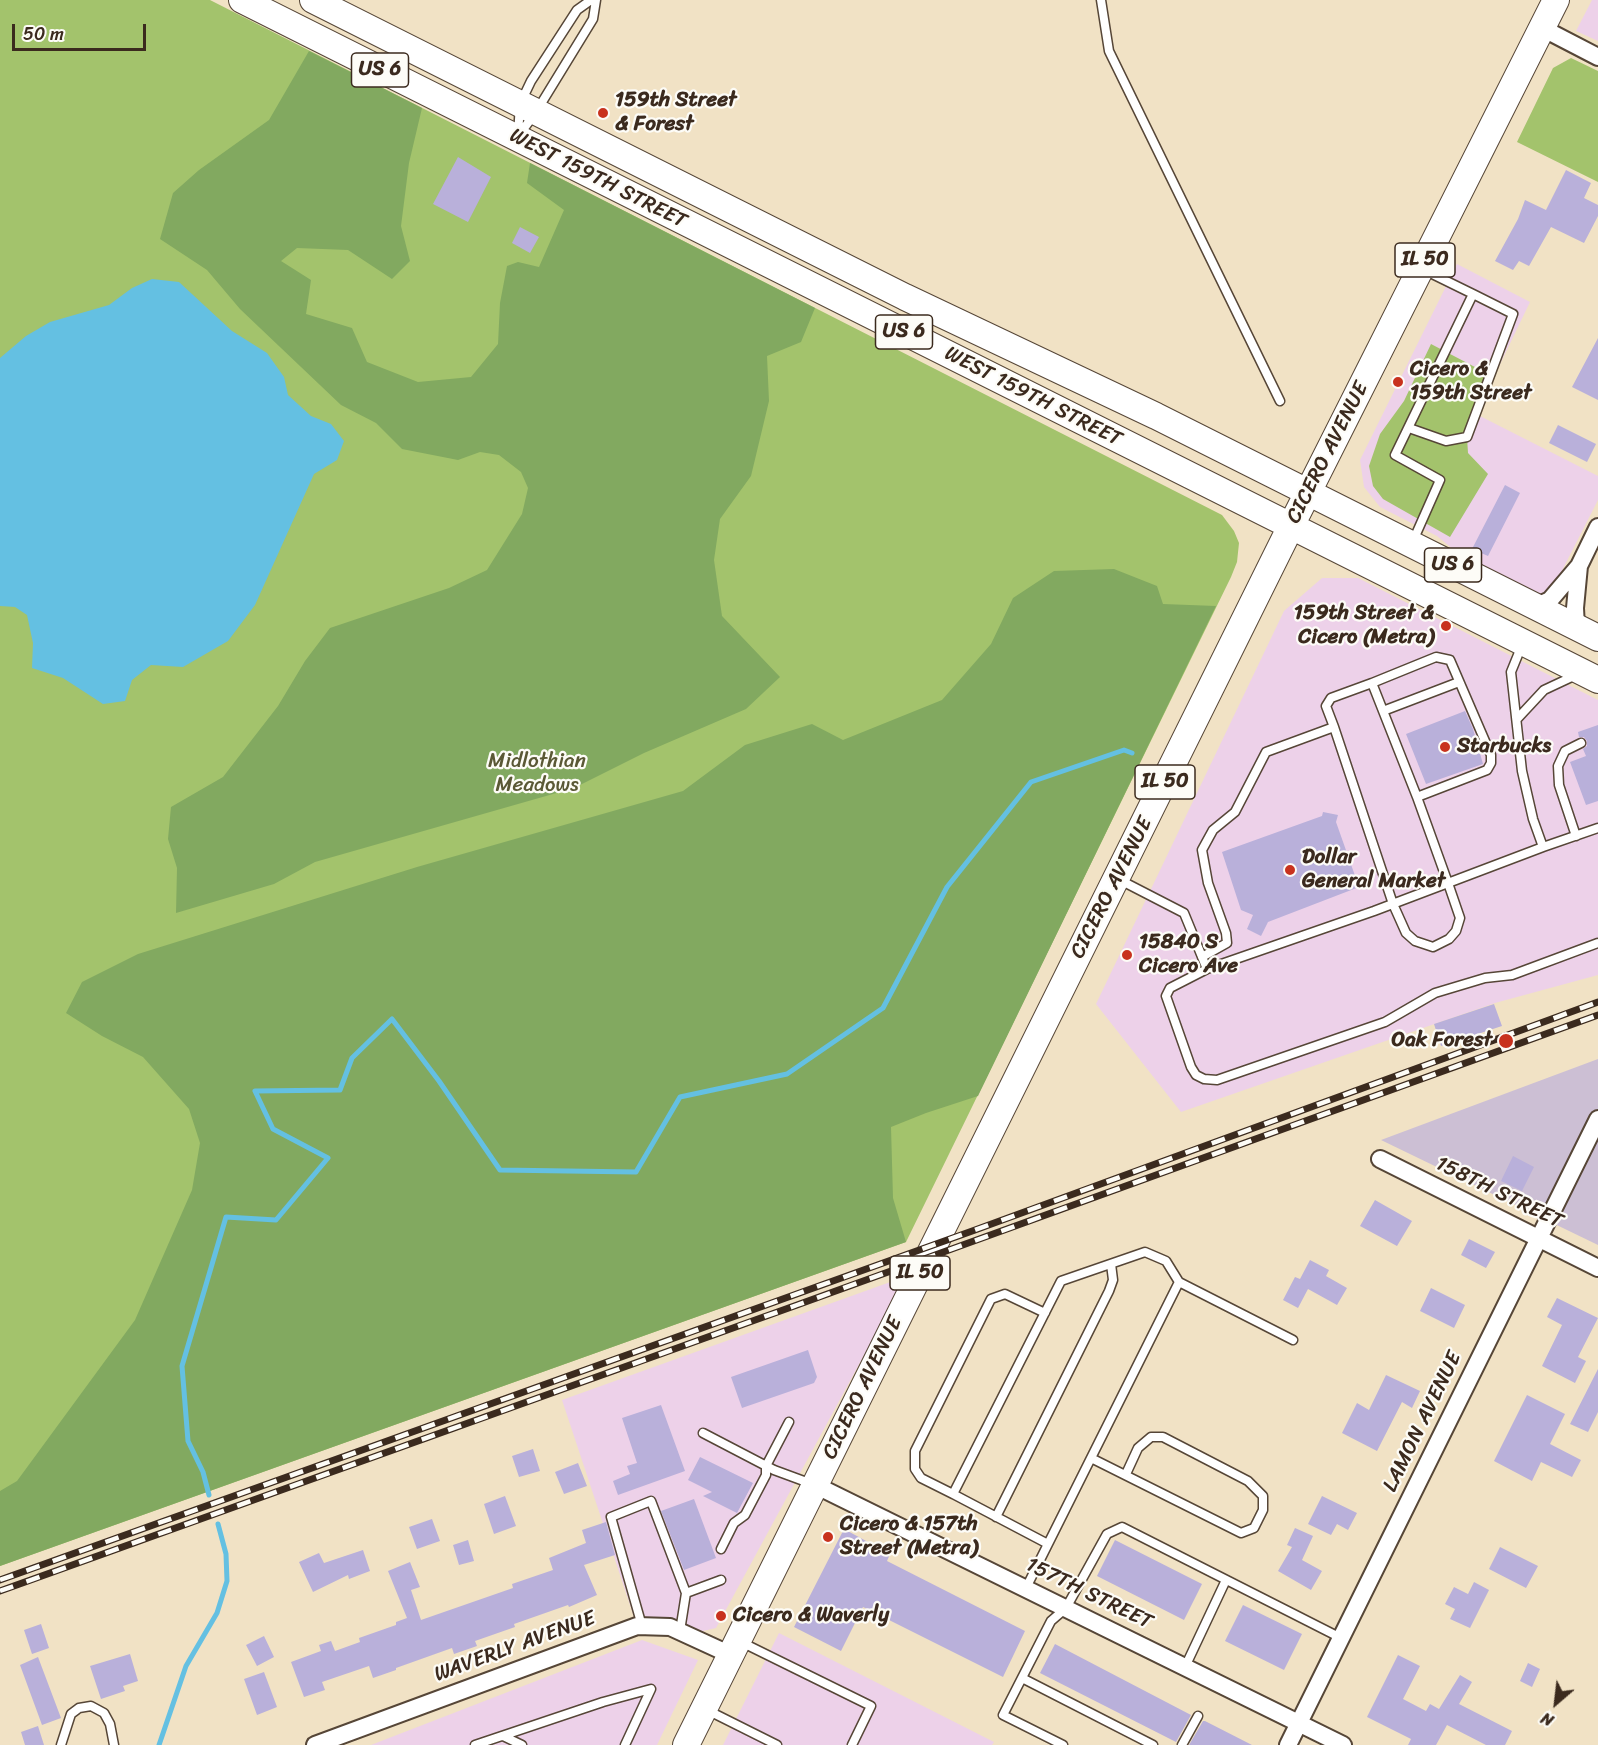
<!DOCTYPE html>
<style>
body{margin:0}
#map{position:relative;width:1598px;height:1745px;overflow:hidden;background:#f1e2c5;font-family:Sriracha,sans-serif}
canvas{display:block}
.north{position:absolute;left:1526px;top:1673px;width:60px;height:60px;-webkit-text-stroke:4px #fdfcf7;paint-order:stroke;rotate:208deg;font-size:16px;font-weight:700;line-height:24px;text-align:center;color:#3b2a1e}
.north::after{content:'';display:block;margin:auto;width:21px;height:27px;background:#3b2a1e;clip-path:polygon(50% 0,100% 100%,50% 72%,0 100%)}
.scale{position:absolute;left:12px;top:24px;width:134px;height:27px;box-sizing:border-box;border:3px solid #3b2a1e;border-top:0;padding-left:8px;font-size:18px;line-height:21px;white-space:nowrap;color:#3b2a1e;-webkit-text-stroke:4px #fdfcf7;paint-order:stroke}
</style>
<div id="map">
<canvas width="1598" height="1745"></canvas>
<div class="north">N</div>
<div class="scale">50 m</div>
</div>
<script>
const ctx = document.querySelector('canvas').getContext('2d');
ctx.lineJoin = 'round';
function fillPath(path, color) { ctx.fillStyle = color; ctx.fill(path, 'evenodd'); }
const toPath = rows => new Path2D(rows.map(r => 'M' + r).join(''));
function strokePath(path, color, width, dash) { ctx.strokeStyle = color; ctx.lineWidth = width; ctx.lineCap = dash ? 'butt' : 'round'; ctx.setLineDash(dash || []); ctx.stroke(path); }
function write(font, color, halo, rows, align = 'center') {
  ctx.font = font + ' Sriracha,sans-serif'; ctx.lineWidth = 4.5; ctx.setLineDash([]); ctx.textBaseline = 'middle'; ctx.strokeStyle = halo; ctx.fillStyle = color; for (const [text, x, y, turn = 0] of rows) {
    ctx.save(); ctx.translate(x, y); ctx.rotate((+turn || 0) * Math.PI / 180); ctx.textAlign = isNaN(turn) ? turn : align; if (halo) ctx.strokeText(text, 0, 0); ctx.fillText(text, 0, 0); ctx.restore();
  }
}
const built = toPath([
 [1592,0,1598,0,1598,41,1576,31],
 [1457,264,1530,302,1476,414,1598,476,1598,500,1547,600,1465,559,1437,536,1380,507,1364,487,1360,460],
 [1322,578,1358,578,1598,700,1598,975,1495,1003,1181,1112,1096,1004,1284,611],
 [907,1276,716,1628,699,1632,663,1618,634,1617,562,1400],
 [779,1633,994,1742,992,1745,723,1745],
 [642,1640,698,1660,657,1745,371,1745]
]);
const industrial = toPath([
 [1598,1059,1598,1245,1381,1140]
]);
const green = toPath([
 [0,0,210,0,1222,515,1234,531,1239,543,1237,562,1231,577,906,1242,0,1566],
 [1571,58,1598,71,1598,182,1517,142,1553,68],
 [1431,344,1494,377,1467,437,1468,453,1488,474,1450,537,1383,499,1373,486,1369,466,1380,434,1404,401]
]);
const forest = toPath([
 [309,51,422,108,409,163,401,226,410,261,392,279,348,250,297,248,281,261,311,280,306,314,352,328,367,362,418,382,471,377,498,344,500,303,507,266,518,262,539,267,564,210,527,183,530,163,815,308,801,342,767,356,769,401,751,476,720,519,714,560,722,616,780,677,746,709,644,753,574,788,315,862,274,884,176,913,177,868,168,839,171,807,223,777,278,706,305,661,330,628,449,588,487,570,522,514,528,488,521,472,499,455,480,452,458,460,402,449,376,423,341,405,240,309,207,270,160,239,173,193,199,170,269,120],
 [1114,569,1157,586,1163,604,1216,606,978,1096,926,1113,891,1127,893,1198,906,1242,0,1566,0,1491,17,1481,135,1320,192,1190,200,1143,189,1109,143,1057,102,1036,66,1013,82,982,138,954,417,867,683,791,745,745,812,724,843,740,942,700,991,644,1013,598,1054,571]
]);
const water = toPath([
 [152,279,179,282,232,331,267,353,284,377,288,395,311,416,331,424,344,441,337,460,314,474,255,605,228,641,183,667,151,665,132,680,125,701,103,704,63,678,32,668,33,643,27,615,15,607,0,606,0,358,26,336,50,322,109,305,132,288]
]);
const stream = toPath([
 [209,1495,203,1472,188,1441,182,1366,226,1217,276,1220,328,1158,273,1129,255,1091,340,1090,352,1058,392,1019,439,1081,500,1170,636,1172,680,1097,787,1074,883,1008,947,887,1031,782,1124,750,1132,753],
 [159,1745,186,1666,217,1613,227,1581,226,1554,218,1524]
]);
const building = toPath([
 [458,157,491,177,468,222,433,204],
 [1566,170,1591,183,1584,198,1598,205,1598,216,1584,243,1551,227,1529,266,1519,261,1513,270,1495,261,1518,219,1525,200,1546,210],
 [520,227,539,237,530,253,512,243],
 [1598,338,1598,400,1572,387],
 [1558,425,1596,444,1587,462,1549,443],
 [1505,485,1520,493,1488,556,1472,549],
 [1465,711,1473,729,1483,764,1426,784,1406,734],
 [1598,725,1598,801,1586,805,1570,762,1586,756,1583,749,1587,746,1587,741,1584,737,1579,737,1578,732],
 [1323,812,1338,815,1336,822,1359,887,1268,922,1261,936,1247,929,1253,915,1241,910,1222,852,1322,816],
 [1494,1004,1502,1026,1441,1046,1434,1024],
 [1513,1156,1534,1167,1522,1191,1501,1181],
 [1375,1200,1412,1221,1397,1246,1360,1226],
 [1469,1239,1495,1252,1486,1268,1461,1255],
 [1310,1260,1329,1270,1326,1276,1347,1288,1337,1305,1308,1289,1298,1308,1283,1300,1295,1277,1300,1279],
 [1431,1288,1465,1305,1454,1328,1420,1311],
 [1557,1298,1598,1318,1578,1357,1586,1361,1575,1383,1542,1366,1562,1325,1547,1317],
 [808,1350,817,1377,814,1383,742,1408,731,1377],
 [1598,1369,1598,1412,1588,1432,1570,1424],
 [1386,1375,1420,1391,1412,1408,1402,1402,1377,1451,1342,1433,1357,1403,1369,1410],
 [1527,1395,1565,1414,1550,1444,1581,1460,1572,1477,1541,1462,1532,1481,1494,1461],
 [661,1405,685,1471,618,1495,613,1481,630,1474,627,1466,637,1463,622,1418],
 [533,1449,540,1471,519,1477,512,1456],
 [700,1457,753,1483,737,1513,703,1496,712,1492,688,1480],
 [578,1463,587,1486,564,1494,555,1472],
 [505,1496,516,1526,494,1534,484,1504],
 [1322,1496,1357,1513,1348,1530,1337,1524,1331,1535,1308,1524],
 [694,1499,716,1558,684,1570,661,1511],
 [432,1519,440,1541,417,1549,409,1527],
 [606,1522,615,1555,584,1565,597,1595,569,1607,568,1605,514,1624,515,1627,475,1641,477,1646,454,1654,452,1648,396,1668,396,1670,373,1678,369,1666,322,1682,325,1690,304,1697,291,1662,321,1651,319,1645,331,1641,335,1651,360,1642,359,1638,396,1625,396,1622,407,1618,388,1571,410,1562,420,1587,411,1590,421,1620,513,1588,512,1584,553,1570,549,1558,586,1543,582,1530],
 [1295,1528,1313,1536,1302,1560,1322,1571,1311,1590,1278,1571,1292,1547,1287,1545],
 [844,1529,890,1554,887,1561,1025,1631,1003,1677,863,1607,841,1651,794,1627],
 [468,1540,474,1561,459,1565,453,1545],
 [1115,1540,1202,1584,1184,1620,1097,1576],
 [1500,1547,1538,1566,1526,1588,1489,1569],
 [363,1550,370,1571,349,1579,348,1575,313,1592,299,1562,319,1553,324,1563],
 [1474,1582,1489,1590,1470,1628,1450,1619,1455,1609,1445,1604,1454,1587,1468,1594],
 [1243,1605,1302,1634,1284,1670,1225,1641],
 [41,1624,49,1648,32,1654,24,1630],
 [264,1636,274,1657,257,1666,246,1645],
 [1055,1644,1191,1715,1176,1742,1040,1673],
 [130,1654,138,1681,123,1686,125,1691,101,1699,90,1666],
 [1398,1655,1420,1666,1403,1699,1426,1711,1430,1704,1439,1709,1460,1675,1472,1682,1459,1704,1512,1731,1505,1745,1486,1745,1447,1725,1436,1745,1408,1745,1411,1739,1367,1717],
 [38,1657,61,1718,42,1725,20,1665],
 [1528,1663,1540,1669,1532,1687,1520,1681],
 [264,1672,277,1707,257,1715,244,1679],
 [1203,1721,1205,1721,1252,1745,1189,1745],
 [38,1726,44,1745,25,1745,21,1732]
]);
const service = toPath([
 [1101,0,1109,51,1280,401],
 [518,135,520,104,531,81,577,10,591,0],
 [519,135,536,112,593,19,596,0],
 [1409,428,1446,441,1467,437,1513,314,1473,294],
 [1413,541,1440,480,1395,455,1473,294,1422,269],
 [1522,645,1511,672,1522,771,1533,819,1543,847,1598,828],
 [1372,683,1436,657,1450,660,1491,755,1491,763,1487,770,1417,797],
 [1383,711,1459,682],
 [1517,719,1544,690,1576,675],
 [1576,836,1559,785,1558,766,1565,751,1581,743],
 [1118,879,1184,913,1207,969,1374,911,1543,847],
 [1202,957,1227,943,1226,933,1208,883,1202,850,1213,830,1235,812,1266,752,1334,727,1393,904,1406,933,1415,941,1433,947,1449,939,1456,931,1460,918,1448,883,1417,797,1372,683,1331,698,1326,706,1334,727],
 [1207,969,1170,988,1166,996,1191,1067,1196,1075,1204,1079,1217,1080,1385,1022,1435,993,1485,978,1512,975,1598,943],
 [1179,1282,1293,1340],
 [703,1433,774,1470,812,1484],
 [1091,1458,1241,1533,1254,1528,1263,1510,1263,1496,1248,1481,1163,1437,1151,1437,1138,1448,1126,1474],
 [953,1494,921,1478,915,1469,915,1451,991,1299,1005,1294,1045,1313],
 [996,1517,1109,1291,1113,1280,1111,1264],
 [721,1549,734,1523,745,1515,766,1475,766,1466,789,1422],
 [1026,1588,1179,1282,1166,1261,1145,1252,1061,1281,953,1494,1048,1544],
 [642,1626,611,1517,651,1501,686,1593,721,1580],
 [680,1631,686,1593],
 [741,1642,871,1706,852,1745],
 [1185,1667,1226,1580],
 [1022,1678,1153,1745],
 [705,1709,777,1745],
 [503,1736,522,1745],
 [61,1745,71,1714,79,1708,91,1706,104,1713,110,1724,114,1745],
 [475,1745,603,1702,651,1689,625,1745],
 [1063,1745,1003,1715,1051,1621,1066,1608,1107,1534,1122,1527,1341,1638],
 [1182,1745,1198,1716]
]);
const minor = toPath([
 [1542,28,1598,57],
 [1537,606,1550,600,1579,566,1598,527],
 [1576,627,1575,608,1579,566],
 [1380,1159,1598,1268],
 [815,1485,1343,1745],
 [315,1745,637,1626,670,1627,731,1655],
 [1288,1745,1598,1119]
]);
const primary = toPath([
 [242,0,1598,680],
 [313,0,905,297,1156,416,1598,638],
 [686,1745,1291,526,1556,0]
]);
const rail = toPath([
 [0,1580,975,1230,1598,1002],
 [0,1591,797,1305,1598,1015]
]);
const markers = [
 [603,113,6,"#c8321e"],
 [1398,382,6,"#c8321e"],
 [1446,626,6,"#c8321e"],
 [1445,747,6,"#c8321e"],
 [1290,870,6,"#c8321e"],
 [1127,955,6,"#c8321e"],
 [1506,1041,8,"#c8321e"],
 [828,1537,6,"#c8321e"],
 [721,1616,6,"#c8321e"]
];
const shields = [
 [380,70,57],
 [1425,260,60],
 [904,332,57],
 [1453,565,57],
 [1165,782,60],
 [920,1273,60]
];
const shieldNames = [
 ["US 6",380,70],
 ["IL 50",1425,260],
 ["US 6",904,332],
 ["US 6",1453,565],
 ["IL 50",1165,782],
 ["IL 50",920,1273]
];
const poiNames = [
 ["159th Street",615,101],
 ["& Forest",615,125],
 ["Cicero &",1410,370],
 ["159th Street",1410,394],
 ["159th Street &",1434,614,"right"],
 ["Cicero (Metra)",1434,638,"right"],
 ["Starbucks",1457,747],
 ["Dollar",1302,858],
 ["General Market",1302,882],
 ["15840 S",1139,943],
 ["Cicero Ave",1139,967],
 ["Oak Forest",1492,1041,"right"],
 ["Cicero & 157th",840,1525],
 ["Street (Metra)",840,1549],
 ["Cicero & Waverly",733,1616]
];
const streetNames = [
 ["WEST 159TH STREET",598,179,27],
 ["WEST 159TH STREET",1033,397,27],
 ["CICERO AVENUE",1328,453,-63],
 ["CICERO AVENUE",1112,888,-63],
 ["158TH STREET",1499,1193,26],
 ["CICERO AVENUE",863,1388,-64],
 ["LAMON AVENUE",1423,1422,-64],
 ["157TH STREET",1089,1594,26],
 ["WAVERLY AVENUE",515,1647,-20]
];
const parkNames = [
 ["Midlothian",537,762],
 ["Meadows",537,786]
];
fillPath(built, '#edd1e9');
fillPath(industrial, '#ccbfd4');
fillPath(green, '#a3c36c');
fillPath(forest, '#82a960');
fillPath(water, '#64c0e2');
strokePath(stream, '#64c0e2', 5);
fillPath(building, '#b9b0da');
strokePath(service, '#564637', 11);
strokePath(minor, '#564637', 20);
strokePath(primary, '#564637', 28);
strokePath(service, '#fff', 8);
strokePath(minor, '#fff', 16);
strokePath(primary, '#fff', 26);
strokePath(rail, '#3b2a1e', 7);
strokePath(rail, '#fdfcf7', 4.5, [14]);
for (const [x, y, r, color] of markers) { const dot = new Path2D(); dot.arc(x, y, r, 0, 2 * Math.PI); ctx.fillStyle = color; ctx.fill(dot); strokePath(dot, '#fdfcf7', 2); }
for (const [x, y, w] of shields) { const box = new Path2D(); box.roundRect(x - w / 2, y - 17, w, 34, 4.5); ctx.fillStyle = '#fdfcf7'; ctx.fill(box); strokePath(box, '#3b2a1e', 1.5); }
write('bold 20px', '#3b2a1e', null, shieldNames);
write('bold 21px', '#3b2a1e', '#fdfcf7', poiNames, 'left');
write('21px', '#3b2a1e', '#fdfcf7', streetNames);
write('21px', '#5a5835', '#fdfcf7', parkNames);
</script>
